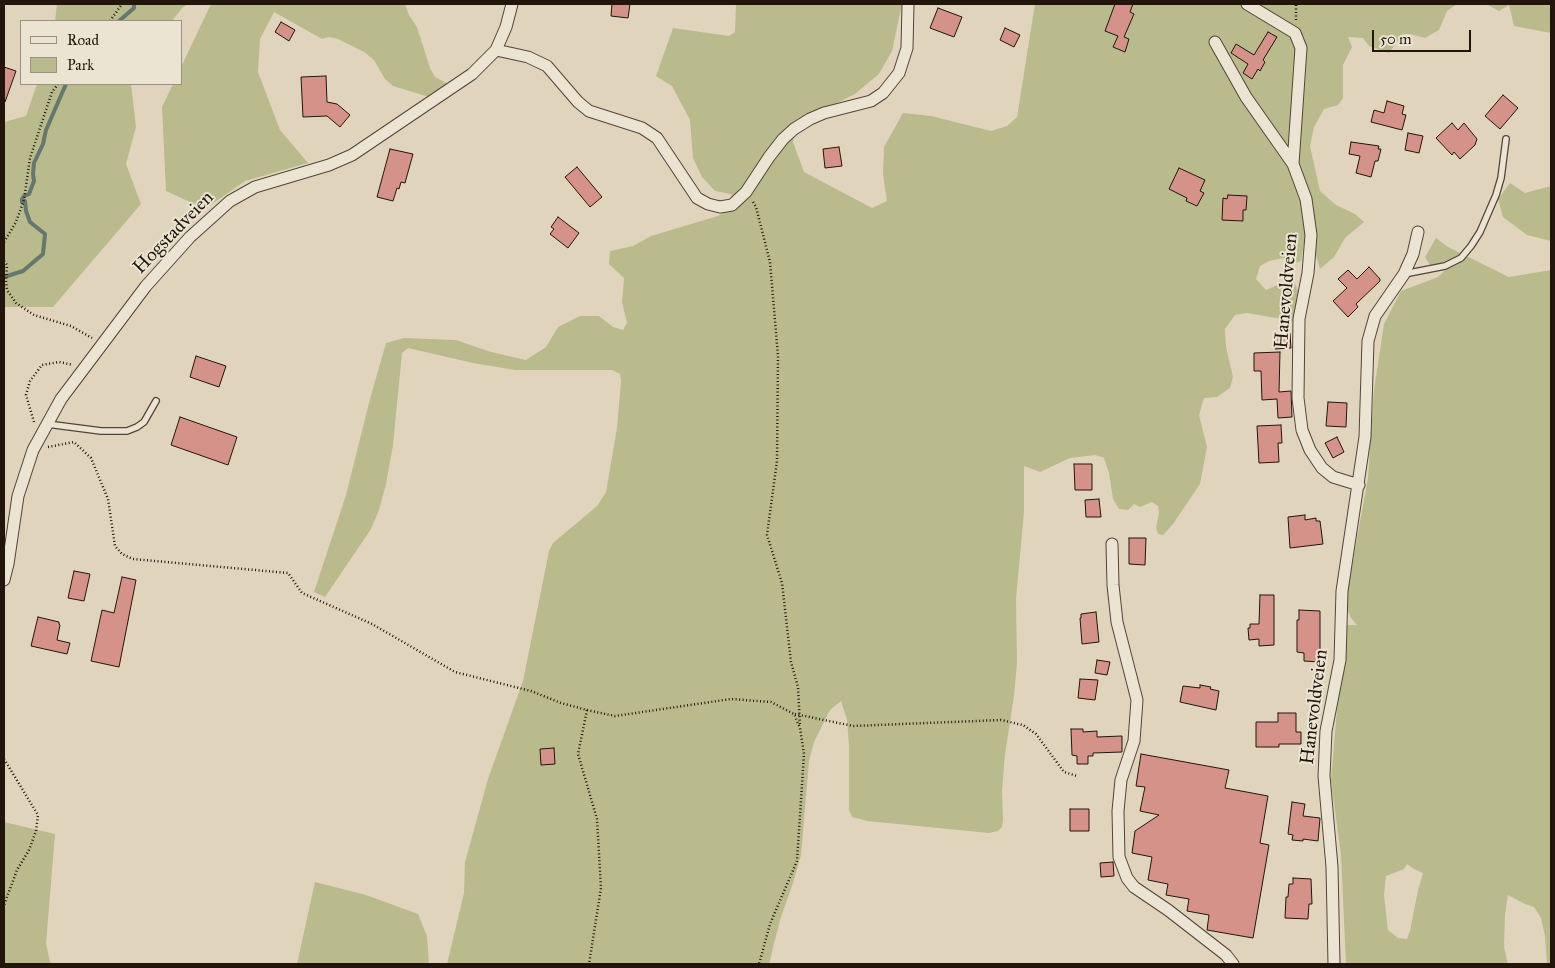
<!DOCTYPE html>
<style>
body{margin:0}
#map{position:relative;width:1555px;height:968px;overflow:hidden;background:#e0d5bc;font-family:"IM FELL Great Primer",serif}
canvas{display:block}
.frame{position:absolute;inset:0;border:5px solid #22150c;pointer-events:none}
.legend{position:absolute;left:20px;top:20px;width:162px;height:65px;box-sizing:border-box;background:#ebe4d3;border:1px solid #9b9183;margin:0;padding:6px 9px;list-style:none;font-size:15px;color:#22150c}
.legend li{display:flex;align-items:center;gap:10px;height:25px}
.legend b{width:25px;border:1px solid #9b9183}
.scale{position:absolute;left:1372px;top:30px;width:99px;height:22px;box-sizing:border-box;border:2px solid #22150c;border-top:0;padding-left:6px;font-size:15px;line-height:18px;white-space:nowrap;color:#22150c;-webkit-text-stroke:4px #ebe4d3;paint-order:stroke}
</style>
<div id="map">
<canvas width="1555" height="968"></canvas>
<div class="frame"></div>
<ul class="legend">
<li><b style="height:6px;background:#ebe4d3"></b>Road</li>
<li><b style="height:14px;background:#b9bb8c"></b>Park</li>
</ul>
<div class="scale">50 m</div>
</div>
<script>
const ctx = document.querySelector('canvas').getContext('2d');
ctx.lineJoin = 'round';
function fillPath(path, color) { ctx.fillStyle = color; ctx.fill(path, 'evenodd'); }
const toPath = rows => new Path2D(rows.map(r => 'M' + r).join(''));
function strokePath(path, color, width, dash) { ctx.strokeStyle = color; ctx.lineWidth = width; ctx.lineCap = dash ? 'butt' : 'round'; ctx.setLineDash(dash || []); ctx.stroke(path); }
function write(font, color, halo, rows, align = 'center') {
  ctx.font = font + ' "IM FELL Great Primer",serif'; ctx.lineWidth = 4; ctx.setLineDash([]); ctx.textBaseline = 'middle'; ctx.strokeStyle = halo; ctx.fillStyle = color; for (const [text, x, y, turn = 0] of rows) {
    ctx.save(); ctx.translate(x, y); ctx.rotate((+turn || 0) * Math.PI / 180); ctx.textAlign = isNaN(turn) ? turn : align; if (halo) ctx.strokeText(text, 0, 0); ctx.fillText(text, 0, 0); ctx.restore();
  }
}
const green = toPath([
 [57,4,188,4,182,8,172,21,55,21],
 [211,4,405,4,409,15,417,27,430,68,435,77,448,84,429,97,393,86,385,79,374,60,364,52,338,39,329,37,322,39,274,12,260,39,258,72,280,130,308,163,245,181,205,209,166,191,162,107,173,84,181,84,181,67],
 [736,4,902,4,892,51,879,74,855,94,795,124,793,142,804,172,872,208,887,201,883,175,884,147,903,113,931,116,991,131,1007,126,1017,117,1035,4,1457,4,1447,11,1439,30,1425,38,1410,34,1403,34,1389,53,1369,46,1363,38,1348,37,1352,47,1343,65,1343,98,1338,105,1324,109,1314,127,1310,146,1320,191,1336,205,1355,214,1364,222,1345,238,1334,257,1320,269,1315,251,1310,242,1304,243,1301,261,1289,265,1283,258,1269,261,1260,266,1256,279,1266,290,1284,282,1294,281,1298,291,1293,321,1288,324,1282,319,1247,313,1235,315,1225,329,1226,347,1233,377,1230,388,1217,397,1204,398,1199,415,1207,447,1200,484,1173,524,1163,535,1158,534,1156,528,1159,513,1158,506,1152,502,1140,507,1134,504,1128,510,1119,509,1113,499,1109,473,1104,458,1095,455,1070,458,1040,472,1024,466,1024,512,1016,599,1017,663,1014,696,1005,754,1002,791,1003,820,1002,827,998,831,989,833,867,821,852,817,849,810,849,745,847,720,841,701,830,710,814,742,809,761,801,855,793,883,780,920,769,964,447,964,464,893,465,862,488,779,523,681,549,551,553,543,597,506,606,492,617,428,621,381,620,374,612,370,515,370,473,363,408,348,402,353,393,445,386,484,379,510,371,529,325,597,314,592,346,495,370,399,386,343,404,338,456,340,491,352,526,360,546,347,558,327,580,316,599,316,613,327,623,330,627,323,622,302,624,278,609,264,610,251,633,246,651,236,718,216,735,204,731,194,715,191,702,177,693,158,690,120,672,86,656,76,673,28,729,36,735,32],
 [1486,4,1551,4,1551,33,1514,26,1509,5,1499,11],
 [37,84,131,84,136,127,126,164,141,204,53,307,4,307,4,122,26,116],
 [1510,183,1525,193,1551,186,1551,241,1527,235,1503,217,1498,199],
 [1436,238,1448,247,1509,277,1551,270,1551,964,1547,964,1545,936,1541,918,1534,907,1525,904,1508,895,1505,914,1504,947,1508,964,1346,964,1341,855,1331,781,1338,697,1347,625,1357,625,1351,618,1345,604,1368,478,1374,390,1384,324,1401,291,1438,277,1450,266,1443,262,1431,267,1425,257],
 [1407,864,1414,869,1423,873,1418,890,1410,931,1407,939,1398,938,1388,930,1384,895,1386,876,1404,869],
 [4,822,55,834,46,944,50,962,53,964,4,964],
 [315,882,366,895,418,914,427,936,429,964,297,964]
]);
const stream = toPath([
 [119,21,134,8,134,4],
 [4,277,23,271,43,254,45,234,30,222,26,211,25,201,22,202,22,199,24,196,29,194,34,181,33,174,34,163,43,144,46,130,66,84]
]);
const building = toPath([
 [612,4,630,4,628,18,611,16,612,4],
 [1115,4,1133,4,1130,12,1134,14,1124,37,1129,39,1125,52,1113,47,1118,36,1105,31,1115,4],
 [938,8,962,17,954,37,930,28,938,8],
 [281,22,295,30,289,41,275,32,281,22],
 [1005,28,1020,35,1014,47,1000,40,1005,28],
 [1268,32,1277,37,1263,60,1265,62,1260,71,1258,69,1252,79,1243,73,1248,64,1231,53,1236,44,1254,55,1268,32],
 [4,67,16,71,5,102,4,102,4,67],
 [326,76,327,102,337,104,350,115,340,127,327,116,303,117,301,77,326,76],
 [1503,95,1518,108,1500,129,1485,116,1503,95],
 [1387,101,1404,106,1402,114,1406,115,1402,130,1371,122,1374,110,1384,113,1387,101],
 [1452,123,1458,130,1464,123,1477,139,1475,145,1460,159,1454,152,1452,155,1436,138,1452,123],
 [1408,133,1423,136,1419,153,1405,150,1408,133],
 [1351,142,1379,146,1378,149,1381,149,1378,161,1375,161,1371,177,1356,173,1360,156,1349,154,1351,142],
 [839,147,842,166,825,168,823,149,839,147],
 [390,149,413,154,405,183,401,182,399,189,397,188,393,201,377,197,390,149],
 [577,167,602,197,590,207,565,177,577,167],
 [1179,168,1205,180,1200,191,1204,193,1197,206,1186,201,1187,198,1169,189,1179,168],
 [1228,195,1247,196,1246,210,1243,210,1243,221,1222,220,1223,198,1227,199,1228,195],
 [558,217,579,233,568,248,550,234,554,229,551,227,558,217],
 [1369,267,1380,279,1380,281,1356,304,1358,307,1348,317,1333,301,1347,288,1338,279,1348,270,1357,279,1369,267],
 [1290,334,1291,348,1275,349,1275,335,1290,334],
 [1280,352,1279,392,1291,391,1292,417,1278,418,1277,399,1262,400,1261,371,1254,371,1254,353,1280,352],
 [196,356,226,366,219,387,190,377,196,356],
 [1328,402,1347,403,1346,427,1326,426,1328,402],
 [180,417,237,437,228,465,171,445,180,417],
 [1281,425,1282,443,1278,443,1279,462,1259,463,1257,426,1281,425],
 [1337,437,1344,452,1333,458,1325,443,1337,437],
 [1074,464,1092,464,1092,490,1075,490,1074,464],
 [1099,499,1101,517,1086,517,1085,500,1099,499],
 [1305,515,1305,520,1316,518,1316,521,1320,521,1323,544,1290,548,1288,517,1305,515],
 [1129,538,1146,538,1145,565,1129,564,1129,538],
 [74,571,90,574,84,601,68,598,74,571],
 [122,577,136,580,119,667,91,661,102,610,114,613,122,577],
 [1260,595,1274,595,1274,645,1259,646,1259,639,1249,640,1248,628,1250,628,1250,624,1259,624,1260,595],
 [1299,610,1320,611,1320,662,1304,661,1304,653,1297,652,1297,620,1299,620,1299,610],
 [1096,612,1099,642,1082,644,1080,618,1081,618,1081,614,1096,612],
 [38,617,59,622,59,624,60,625,57,640,70,643,67,654,31,646,38,617],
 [1097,660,1110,662,1107,675,1095,673,1097,660],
 [1080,679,1098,680,1095,700,1078,698,1080,679],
 [1200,685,1211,687,1210,689,1219,691,1216,710,1180,702,1183,686,1200,688,1200,685],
 [1278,713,1296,713,1296,732,1301,732,1301,744,1279,744,1279,747,1256,747,1256,722,1278,722,1278,713],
 [1071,729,1083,729,1083,732,1097,731,1097,737,1122,736,1122,752,1093,753,1093,756,1088,756,1088,764,1077,764,1077,756,1072,755,1071,729],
 [554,748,555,764,541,765,540,749,554,748],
 [1141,754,1229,770,1225,788,1268,796,1260,843,1269,845,1253,938,1207,930,1209,915,1187,911,1189,899,1166,895,1168,884,1148,880,1152,857,1132,853,1135,831,1159,815,1140,811,1145,787,1136,786,1141,754],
 [1292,802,1305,804,1303,816,1320,818,1318,841,1303,839,1303,841,1292,840,1293,835,1288,834,1292,802],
 [1070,809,1089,809,1089,831,1070,831,1070,809],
 [1113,862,1114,876,1101,877,1100,863,1113,862],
 [1293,878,1311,879,1312,904,1309,904,1308,919,1285,918,1286,897,1288,897,1289,884,1293,884,1293,878]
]);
const path = toPath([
 [1296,20,1296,4],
 [110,21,122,4],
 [753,202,756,207,770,262,778,356,777,461,767,535,782,583,791,662,798,687,800,726],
 [4,242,16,222,24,200,30,158,52,92,58,84],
 [4,261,7,265,6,281,7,290,16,303,34,315,71,326,92,338],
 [34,422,26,395,30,381,42,365,59,362,73,365],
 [48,447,74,442,91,458,108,499,115,546,122,554,133,559,288,573,302,593,372,624,455,672,531,691,561,703,587,710,615,716,731,699,771,702,794,714,800,728,804,754,797,861,770,924,759,964],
 [587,710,578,754,597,819,601,888,589,964],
 [795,714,853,726,1001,720,1023,725,1036,734,1064,772,1077,776],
 [4,759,38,815,36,831,29,850,17,870,4,905]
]);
const lane = toPath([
 [1404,274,1445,266,1461,258,1471,246,1480,232,1496,195,1501,178,1506,139],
 [47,424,101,431,127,431,137,427,144,422,156,401]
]);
const street = toPath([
 [1247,4,1295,33,1301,48,1293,164],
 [1215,42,1246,97,1293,164,1306,199,1311,235,1308,273,1299,319,1298,398,1302,430,1310,450,1322,468,1333,477,1359,485],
 [496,50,528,57,547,66,578,102,589,111,642,128,657,138,697,198,708,204,720,207,732,205,746,192,769,157,783,139,794,129,810,119,824,113,871,101,883,93,899,73,907,48,908,4],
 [1112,544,1113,585,1117,622,1137,700,1134,741,1121,780,1118,811,1119,857,1127,878,1134,887,1168,910,1226,955,1233,964],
 [4,580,8,564,18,496,33,450,61,399,146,286,190,237,230,201,255,187,329,165,352,155,472,74,496,50,506,27,512,4],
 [1334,964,1332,867,1324,776,1326,731,1340,660,1342,591,1365,437,1368,341,1375,316,1404,274,1413,254,1418,232]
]);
const streetNames = [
 ["Hogstadveien",174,233,-46],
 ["Hanevoldveien",1287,291,-85],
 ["Hanevoldveien",1315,707,-83]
];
fillPath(green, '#b9bb8c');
strokePath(stream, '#66776e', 4);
fillPath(building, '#d49289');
strokePath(building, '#22150c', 1);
strokePath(lane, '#524538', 8);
strokePath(street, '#524538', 13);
strokePath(path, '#22150c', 2.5, [1, 2.5]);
strokePath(lane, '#ebe4d3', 5.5);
strokePath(street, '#ebe4d3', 11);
write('19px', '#22150c', '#ebe4d3', streetNames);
</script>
